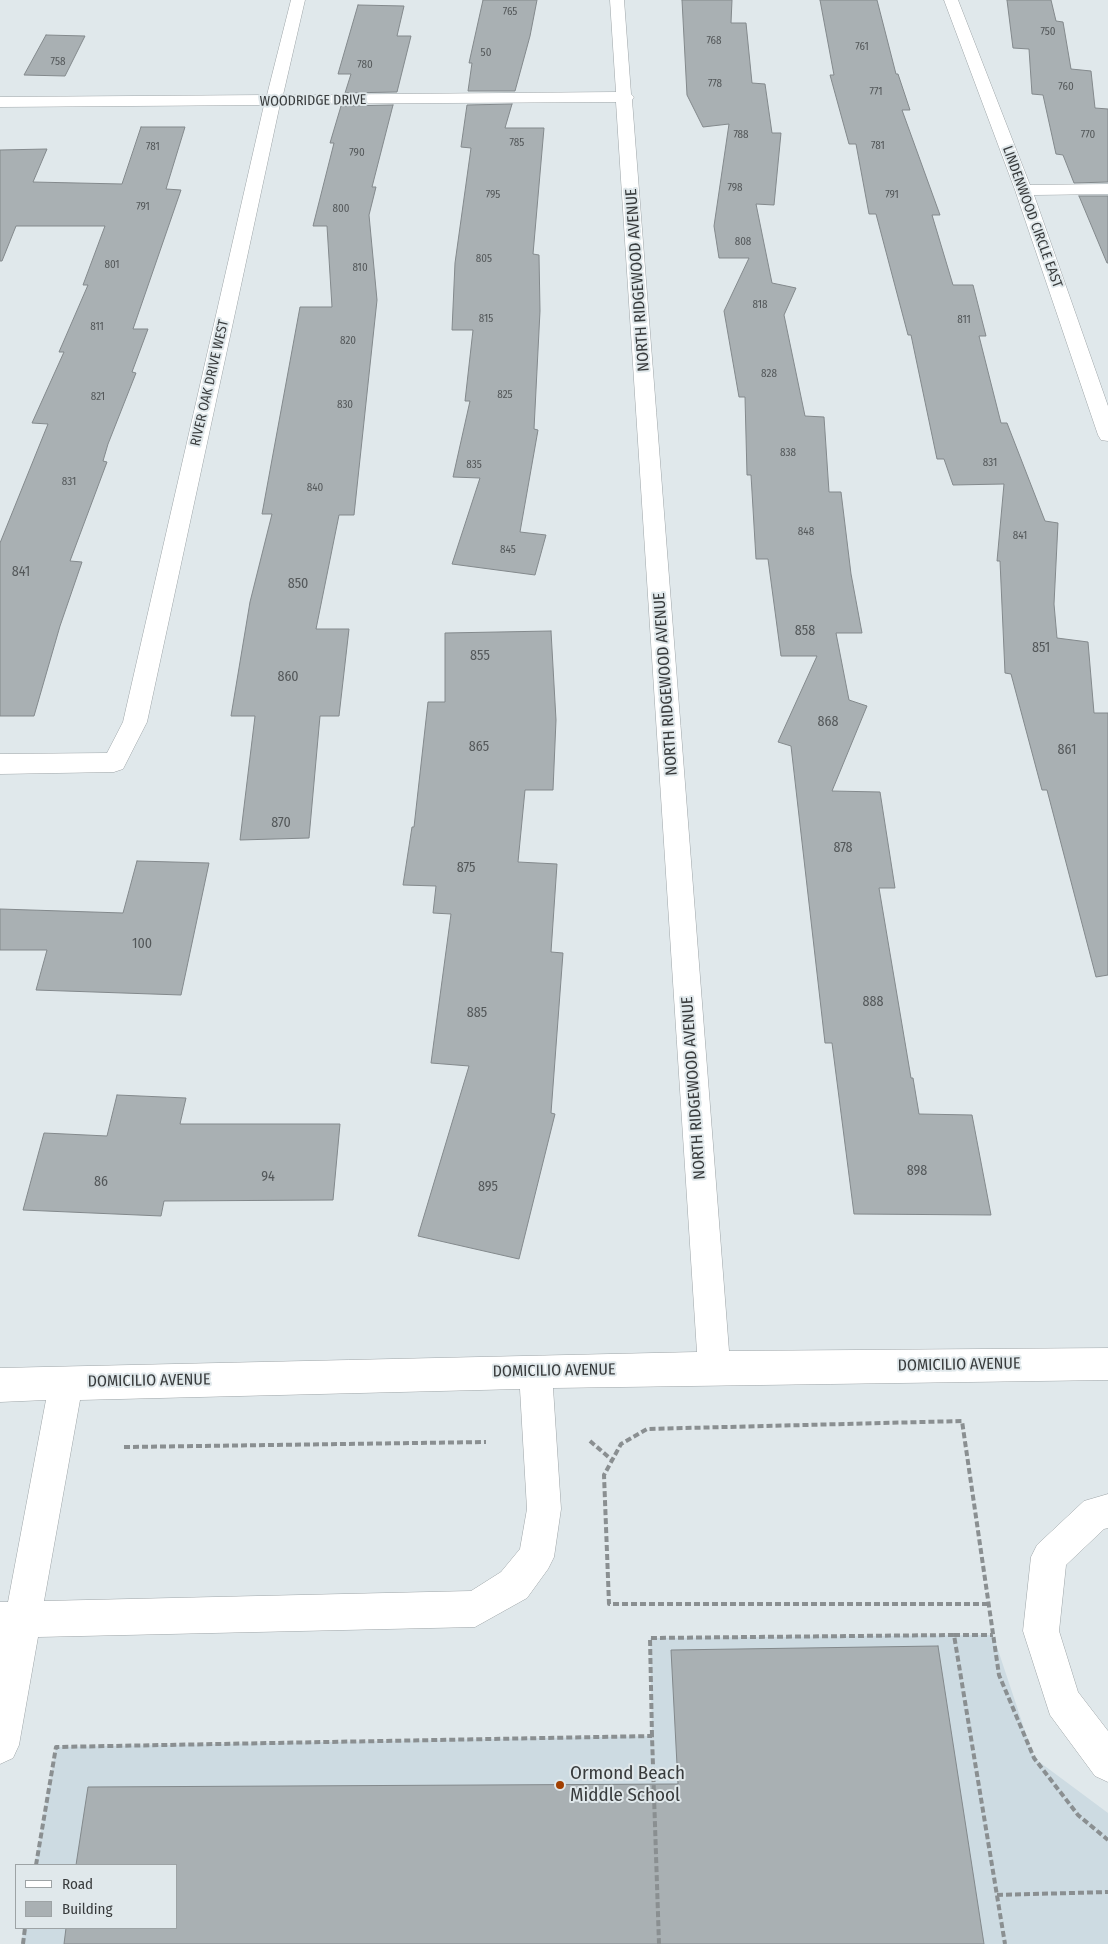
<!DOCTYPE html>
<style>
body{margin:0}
#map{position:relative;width:1108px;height:1944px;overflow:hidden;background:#e0e8eb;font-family:"Fira Sans Condensed",sans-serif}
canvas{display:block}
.legend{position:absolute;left:15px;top:1864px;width:162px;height:65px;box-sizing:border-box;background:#e0e8eb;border:1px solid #9da3a5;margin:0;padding:6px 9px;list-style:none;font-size:15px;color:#383b3c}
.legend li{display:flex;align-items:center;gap:10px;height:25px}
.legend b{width:25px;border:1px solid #9da3a5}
</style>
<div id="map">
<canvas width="1108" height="1944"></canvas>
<ul class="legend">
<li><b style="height:6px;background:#fff"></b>Road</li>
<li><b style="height:14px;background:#a9b0b3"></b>Building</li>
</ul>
</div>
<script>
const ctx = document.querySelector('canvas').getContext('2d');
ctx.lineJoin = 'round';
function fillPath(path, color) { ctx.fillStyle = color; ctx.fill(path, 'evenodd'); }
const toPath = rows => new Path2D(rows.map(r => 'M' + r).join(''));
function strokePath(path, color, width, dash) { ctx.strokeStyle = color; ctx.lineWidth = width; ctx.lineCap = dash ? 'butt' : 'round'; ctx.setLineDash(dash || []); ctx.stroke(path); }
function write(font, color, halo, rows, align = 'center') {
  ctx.font = font + ' "Fira Sans Condensed",sans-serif'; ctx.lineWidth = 4; ctx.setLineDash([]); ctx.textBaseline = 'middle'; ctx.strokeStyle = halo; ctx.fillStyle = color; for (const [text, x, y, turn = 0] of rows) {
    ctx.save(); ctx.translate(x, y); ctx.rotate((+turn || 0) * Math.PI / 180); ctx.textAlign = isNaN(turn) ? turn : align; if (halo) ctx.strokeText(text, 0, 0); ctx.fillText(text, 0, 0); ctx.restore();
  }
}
const built = toPath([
 [993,1635,1034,1758,1108,1813,1108,1944,21,1944,24,1928,176,1928,176,1865,35,1865,56,1747,652,1736,650,1638]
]);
const building = toPath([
 [483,0,537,0,530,36,515,91,468,91,472,63,469,63,483,0],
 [682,0,732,0,731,23,746,23,752,83,765,84,772,133,781,133,774,205,756,204,772,283,796,288,784,315,805,416,824,417,829,492,841,492,851,574,862,633,836,633,849,700,867,706,832,791,880,792,895,888,879,888,911,1078,913,1078,919,1114,972,1115,991,1215,854,1214,832,1043,825,1043,791,746,778,742,817,656,781,656,768,559,756,559,751,475,747,475,745,397,739,397,724,311,749,258,719,258,714,226,729,124,703,127,687,95,682,0],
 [820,0,877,0,896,74,898,74,910,110,902,110,940,215,932,215,953,285,973,285,986,336,979,336,1001,423,1007,423,1045,521,1058,523,1054,604,1057,638,1088,642,1094,713,1108,713,1108,975,1096,977,1047,790,1042,790,1011,674,1005,673,1000,561,997,561,1004,484,953,485,944,459,937,459,911,335,908,335,876,214,869,214,856,144,849,144,830,75,834,75,820,0],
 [1007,0,1051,0,1056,21,1063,22,1071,69,1091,71,1095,108,1108,109,1108,182,1074,183,1063,155,1056,154,1043,95,1032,94,1029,49,1013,48,1007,0],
 [358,5,404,6,397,36,411,36,397,92,345,93,351,74,338,74,358,5],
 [46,35,85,36,65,76,24,75,46,35],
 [512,104,505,128,544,128,533,254,539,255,540,311,534,429,538,430,520,532,546,535,535,575,452,564,480,478,453,477,470,401,465,401,473,330,452,330,455,263,471,148,461,147,467,105,512,104],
 [393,105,372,187,376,187,369,215,377,300,354,515,339,515,316,629,349,629,339,716,320,716,309,838,240,840,255,716,231,716,250,602,272,514,262,514,300,307,332,307,327,226,313,226,334,143,330,143,341,106,393,105],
 [141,127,185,127,166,189,181,190,133,329,148,329,132,372,136,373,108,444,103,461,107,462,70,561,82,562,60,626,34,716,0,716,0,543,48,424,32,423,64,352,59,352,88,285,83,285,105,226,16,226,2,261,0,261,0,150,47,149,33,182,122,184,141,127],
 [1079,196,1108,196,1108,263,1107,263,1079,196],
 [551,631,556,720,553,790,525,790,518,862,557,864,551,952,563,953,551,1113,555,1114,519,1259,418,1236,469,1066,431,1063,451,914,433,913,436,886,403,885,412,827,414,827,428,702,445,702,445,633,551,631],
 [137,861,209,863,181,995,36,990,47,950,0,950,0,909,123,913,137,861],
 [117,1095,186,1098,180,1124,340,1124,333,1200,164,1201,161,1216,23,1210,44,1133,107,1136,117,1095],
 [938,1646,984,1944,64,1944,66,1928,176,1928,176,1865,76,1865,88,1787,678,1784,671,1650,938,1646]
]);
const path = toPath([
 [590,1441,612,1460],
 [124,1447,486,1442],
 [988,1604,609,1604,604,1475,621,1444,647,1429,962,1421,999,1675,1034,1758,1078,1815,1108,1840],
 [954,1635,993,1635],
 [652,1736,650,1638,954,1635,1005,1944],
 [36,1865,56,1747,652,1736,659,1944],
 [997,1895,1108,1892],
 [23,1944,25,1928]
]);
const minor = toPath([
 [291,0,305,0,283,95,616,92,610,0,624,0,631,94,634,97,632,100,729,1351,1108,1348,1108,1380,553,1388,561,1509,554,1557,548,1569,527,1598,475,1627,38,1637,19,1745,13,1758,0,1764,0,1602,8,1602,46,1400,0,1402,0,1368,697,1352,616,102,280,104,147,722,123,769,114,772,0,774,0,754,107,753,123,722,264,105,0,107,0,97,267,95,291,0],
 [520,1389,527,1509,520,1549,501,1572,471,1591,44,1601,80,1400,520,1389],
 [944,0,958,0,1030,185,1108,184,1108,194,1034,195,1108,406,1108,441,1101,440,1098,435,1015,190,944,0],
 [1108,1494,1108,1528,1104,1529,1066,1565,1059,1631,1078,1692,1108,1731,1108,1782,1095,1776,1050,1715,1023,1631,1031,1557,1037,1545,1084,1501,1108,1494]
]);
const markers = [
 [560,1785,5,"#a13f00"]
];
const farNumbernames = [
 ["765",510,12],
 ["750",1048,32],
 ["768",714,41],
 ["761",862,47],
 ["50",486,53],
 ["758",58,62],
 ["780",365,65],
 ["778",715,84],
 ["760",1066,87],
 ["771",876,92],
 ["788",741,135],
 ["770",1088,135],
 ["785",517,143],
 ["781",878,146],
 ["781",153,147],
 ["790",357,153],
 ["798",735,188],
 ["795",493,195],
 ["791",892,195],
 ["791",143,207],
 ["800",341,209],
 ["808",743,242],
 ["805",484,259],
 ["801",112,265],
 ["810",360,268],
 ["818",760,305],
 ["815",486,319],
 ["811",964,320],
 ["811",97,327],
 ["820",348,341],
 ["828",769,374],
 ["825",505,395],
 ["821",98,397],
 ["830",345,405],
 ["838",788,453],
 ["831",990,463],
 ["835",474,465],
 ["831",69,482],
 ["840",315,488],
 ["848",806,532],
 ["841",1020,536],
 ["845",508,550]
];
const farStreetnames = [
 ["WOODRIDGE DRIVE",313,101,-1],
 ["LINDENWOOD CIRCLE EAST",1032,217,70],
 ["RIVER OAK DRIVE WEST",210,383,-77]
];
const numberNames = [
 ["841",21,572],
 ["850",298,584],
 ["858",805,631],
 ["851",1041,648],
 ["855",480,656],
 ["860",288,677],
 ["868",828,722],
 ["865",479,747],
 ["861",1067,750],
 ["870",281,823],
 ["878",843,848],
 ["875",466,868],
 ["100",142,944],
 ["888",873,1002],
 ["885",477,1013],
 ["898",917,1171],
 ["94",268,1177],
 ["86",101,1182],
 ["895",488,1187]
];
const streetNames = [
 ["NORTH RIDGEWOOD AVENUE",638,280,-94],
 ["NORTH RIDGEWOOD AVENUE",666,684,-94],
 ["NORTH RIDGEWOOD AVENUE",694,1088,-94],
 ["DOMICILIO AVENUE",959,1365,-1],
 ["DOMICILIO AVENUE",554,1371,-1],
 ["DOMICILIO AVENUE",149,1381,-1]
];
const nearPoinames = [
 ["Ormond Beach",570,1774],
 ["Middle School",570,1796]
];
fillPath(built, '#cddbe2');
fillPath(building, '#a9b0b3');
strokePath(building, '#83898c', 1);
strokePath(minor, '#9ea5a8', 1);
strokePath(path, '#8a8f91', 4, [6, 3]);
fillPath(minor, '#fff');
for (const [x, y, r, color] of markers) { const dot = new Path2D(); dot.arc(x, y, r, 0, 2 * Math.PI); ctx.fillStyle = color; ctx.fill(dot); strokePath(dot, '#e0e8eb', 2); }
write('11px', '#54585a', null, farNumbernames);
write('14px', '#383b3c', '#e0e8eb', farStreetnames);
write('14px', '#54585a', null, numberNames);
write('16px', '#383b3c', '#e0e8eb', streetNames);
write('19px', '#383b3c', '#e0e8eb', nearPoinames, 'left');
</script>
